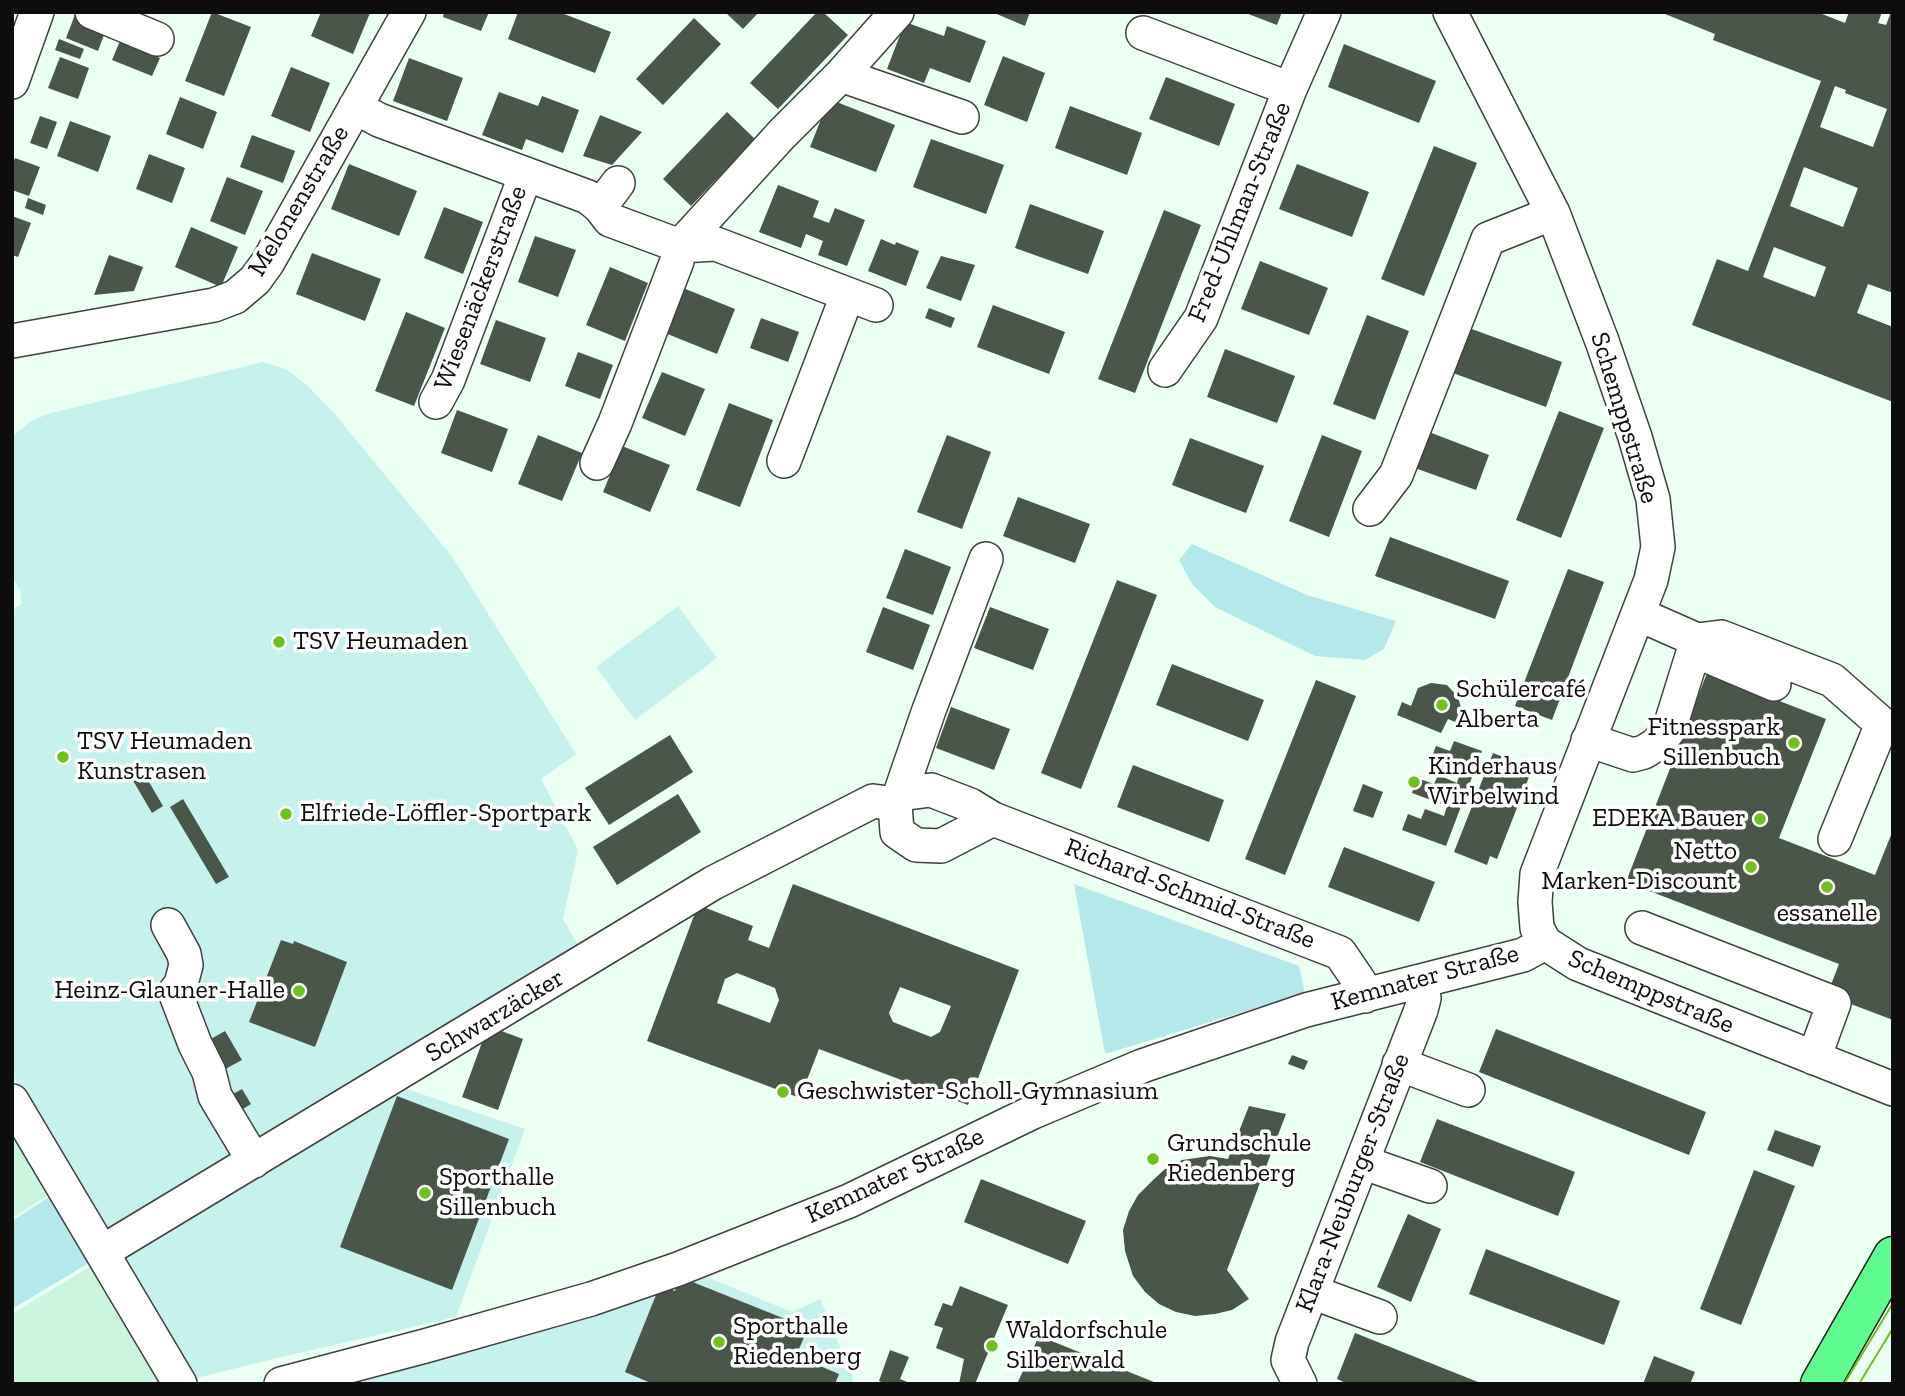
<!DOCTYPE html>
<meta charset="utf-8">
<style>
body{margin:0}
#map{position:relative;width:1905px;height:1396px;overflow:hidden;background:#ecfff3;font-family:"Zilla Slab",serif}
canvas{display:block}
.frame{position:absolute;inset:0;border:14px solid #0d0d0d;pointer-events:none}
</style>
<div id="map">
<canvas width="1905" height="1396"></canvas>
<div class="frame"></div>
</div>
<script>
const ctx = document.querySelector('canvas').getContext('2d');
ctx.lineJoin = 'round';
function fillPath(path, color) { ctx.fillStyle = color; ctx.fill(path, 'evenodd'); }
const toPath = rows => new Path2D(rows.map(r => 'M' + r).join(''));
function strokePath(path, color, width, dash) { ctx.strokeStyle = color; ctx.lineWidth = width; ctx.lineCap = dash ? 'butt' : 'round'; ctx.setLineDash(dash || []); ctx.stroke(path); }
function write(font, color, halo, rows, align = 'center') {
  ctx.font = font + ' "Zilla Slab",serif'; ctx.lineWidth = 7; ctx.setLineDash([]); ctx.textBaseline = 'middle'; ctx.strokeStyle = halo; ctx.fillStyle = color; for (const [text, x, y, turn = 0] of rows) {
    ctx.save(); ctx.translate(x, y); ctx.rotate((+turn || 0) * Math.PI / 180); ctx.textAlign = isNaN(turn) ? turn : align; if (halo) ctx.strokeText(text, 0, 0); ctx.fillText(text, 0, 0); ctx.restore();
  }
}
const farmland = toPath([
 [12,1111,59,1189,12,1218],
 [101,1260,173,1384,12,1384,12,1314]
]);
const green = toPath([
 [1192,544,1307,595,1396,621,1384,649,1365,660,1315,656,1215,607,1192,584,1179,560],
 [1074,884,1299,966,1305,993,1105,1054],
 [60,1190,99,1257,12,1309,12,1221]
]);
const pitch = toPath([
 [263,362,286,369,307,385,333,412,451,555,576,754,541,779,578,850,563,919,583,954,108,1239,12,1074,12,610,22,604,20,590,12,577,12,436,30,422,47,414],
 [678,606,717,658,635,720,596,667],
 [386,1082,525,1129,456,1317,286,1356,192,1379,113,1246],
 [689,1270,792,1312,820,1299,853,1378,851,1384,340,1384]
]);
const building = toPath([
 [76,12,108,24,98,51,66,38],
 [212,12,251,27,224,96,185,81],
 [321,12,370,13,353,54,311,36],
 [444,12,489,12,481,31,443,17],
 [518,12,559,12,611,32,595,73,508,39],
 [725,12,759,12,743,29],
 [817,12,823,12,848,35,778,109,750,83],
 [992,12,1030,12,1025,26],
 [1243,12,1282,12,1277,25],
 [1660,12,1817,12,1845,23,1849,12,1882,12,1878,23,1886,25,1891,12,1893,12,1893,293,1868,284,1857,313,1893,327,1893,402,1692,325,1717,259,1748,271,1821,81,1713,40,1715,34],
 [1835,86,1846,90,1845,93,1887,109,1873,147,1820,127],
 [1804,167,1858,188,1843,227,1790,206],
 [1774,247,1826,267,1815,297,1763,277],
 [694,18,721,44,663,105,636,79],
 [905,22,944,36,947,26,986,41,970,83,930,68,924,83,887,69],
 [59,39,84,49,80,59,55,50],
 [120,41,160,58,152,76,112,60],
 [1344,44,1436,81,1419,123,1328,87],
 [1003,56,1045,73,1027,122,984,105],
 [60,57,89,68,78,99,48,88],
 [409,58,463,78,447,121,393,101],
 [291,67,330,83,310,132,271,116],
 [1166,77,1235,104,1219,146,1149,119],
 [499,92,538,106,542,96,579,110,563,153,526,139,522,150,482,135],
 [180,97,217,112,203,149,166,134],
 [829,99,895,125,876,172,810,147],
 [1070,106,1142,133,1127,175,1055,148],
 [727,112,755,139,691,206,663,179],
 [600,115,642,132,612,165,583,156],
 [40,116,57,122,47,149,30,143],
 [70,121,111,136,98,172,57,156],
 [252,135,295,151,283,183,240,167],
 [931,139,1004,165,986,214,913,187],
 [1434,146,1477,163,1424,296,1381,279],
 [149,154,185,168,172,203,136,189],
 [15,158,40,167,29,196,12,190,12,165],
 [349,164,417,191,399,236,331,209],
 [1297,164,1369,192,1352,237,1279,209],
 [227,177,263,191,245,235,210,221],
 [778,185,819,201,813,217,829,223,835,208,865,220,847,266,818,255,823,241,806,234,801,248,759,232],
 [28,198,46,205,43,215,25,208],
 [1030,204,1104,231,1088,274,1015,248],
 [444,207,483,222,463,274,424,258],
 [1164,210,1201,225,1135,393,1098,379],
 [12,216,31,223,18,257,12,255],
 [191,227,238,247,221,287,175,267],
 [535,236,576,250,558,297,518,282],
 [881,239,895,245,896,242,919,251,906,286,868,271],
 [312,253,381,279,365,321,296,294],
 [109,255,143,267,134,291,94,295],
 [941,256,975,265,961,301,926,288],
 [1260,261,1328,288,1309,335,1241,309],
 [610,267,648,283,625,341,586,325],
 [683,288,735,309,717,354,665,333],
 [993,305,1065,332,1049,374,977,347],
 [929,308,955,318,951,328,925,318],
 [406,312,445,328,414,406,375,391],
 [1367,315,1409,331,1375,420,1333,404],
 [761,318,799,332,788,362,750,348],
 [496,320,546,338,530,382,480,364],
 [1469,328,1562,362,1546,407,1453,373],
 [1225,349,1295,376,1277,423,1207,397],
 [578,352,613,365,600,399,565,386],
 [662,372,705,389,685,436,642,418],
 [729,403,773,420,740,507,696,490],
 [457,410,508,429,492,472,441,453],
 [1559,411,1604,428,1561,538,1516,520],
 [1429,432,1489,455,1476,490,1415,468],
 [538,435,582,453,562,501,518,484],
 [947,435,991,452,962,529,917,512],
 [1322,435,1362,451,1329,537,1289,521],
 [1190,438,1264,466,1246,513,1172,485],
 [622,446,670,465,650,512,603,492],
 [1018,497,1090,524,1075,563,1003,536],
 [1390,537,1509,581,1495,619,1375,576],
 [905,549,951,567,933,615,886,598],
 [1568,569,1604,582,1552,720,1515,706],
 [1117,580,1157,595,1081,789,1041,773],
 [883,607,930,625,913,670,866,652],
 [990,607,1049,629,1033,670,974,648],
 [1172,664,1264,700,1248,741,1156,705],
 [1707,673,1826,719,1779,838,1875,875,1893,830,1893,1020,1827,995,1839,964,1626,882],
 [1316,680,1356,696,1285,875,1245,859],
 [1431,683,1447,685,1458,697,1462,711,1459,720,1471,725,1470,728,1448,719,1441,733,1397,715,1402,702,1411,706,1418,688],
 [951,707,1010,729,994,770,936,748],
 [670,735,693,772,609,825,585,788],
 [1454,741,1482,751,1446,846,1402,830,1408,814,1421,819,1425,809,1444,816,1447,806,1412,793,1417,778,1434,784,1438,775,1457,783,1460,773,1430,761,1436,746,1450,751],
 [1493,753,1526,766,1522,774,1529,777,1497,859,1490,856,1487,865,1454,852],
 [1133,765,1224,800,1209,842,1117,807],
 [142,770,163,806,152,813,131,777],
 [1363,784,1383,792,1373,818,1353,811],
 [678,794,701,832,617,885,593,847],
 [183,799,229,877,216,884,170,807],
 [1344,847,1435,882,1419,922,1328,887],
 [793,884,1019,970,968,1105,819,1049,800,1098,647,1041,698,905,753,926,748,940,769,948],
 [737,973,775,988,779,1000,770,1023,717,1003,725,979],
 [900,987,951,1006,940,1032,931,1037,893,1022,889,1013],
 [281,940,293,944,294,941,347,962,315,1047,249,1022],
 [488,1026,523,1039,498,1110,462,1097],
 [1496,1029,1706,1112,1689,1155,1479,1072],
 [225,1031,242,1060,218,1073,202,1044],
 [1292,1055,1308,1061,1304,1070,1288,1064],
 [242,1089,251,1104,235,1114,226,1098],
 [397,1096,509,1139,452,1290,340,1247],
 [1249,1106,1286,1114,1227,1270,1249,1299,1232,1310,1215,1314,1195,1316,1176,1312,1159,1304,1145,1292,1133,1276,1125,1251,1123,1230,1129,1211,1138,1195,1153,1180,1165,1169,1182,1160,1210,1156,1228,1159],
 [1437,1119,1575,1172,1558,1216,1420,1162],
 [1775,1130,1821,1146,1813,1167,1767,1150],
 [1754,1170,1795,1186,1741,1325,1700,1309],
 [981,1179,1086,1221,1068,1264,964,1222],
 [1408,1214,1441,1229,1411,1302,1377,1287],
 [1486,1249,1620,1301,1604,1345,1469,1294],
 [680,1277,808,1328,796,1356,839,1374,835,1384,653,1384,625,1372,660,1285,675,1291],
 [960,1286,1008,1305,975,1384,959,1384,964,1359,936,1348,943,1328,934,1325,943,1303,952,1306],
 [1355,1333,1483,1384,1348,1384,1337,1379],
 [1039,1336,1159,1384,1017,1384],
 [890,1350,909,1357,900,1379,912,1384,886,1384,879,1381],
 [1654,1356,1695,1372,1690,1384,1643,1384]
]);
const minor = toPath([
 [92,12,157,39],
 [1450,12,1553,213,1602,341,1635,437,1653,499,1658,547,1651,580,1537,874,1535,902,1537,928,1545,943,1578,964,1893,1089],
 [1143,33,1290,89],
 [841,75,962,117],
 [12,82,37,12],
 [355,107,379,120,588,197,600,207,610,220,680,246,716,244,876,305],
 [600,207,618,183],
 [12,341,214,305,235,297,255,280,268,262,409,12],
 [1165,370,1201,318,1290,89,1324,12],
 [436,402,448,380,526,174],
 [784,461,847,296],
 [597,463,615,423,677,261,680,246,782,134,841,75,897,12],
 [1370,509,1396,475,1488,239,1553,213],
 [1638,614,1697,640,1710,657,1774,684],
 [1588,740,1633,755,1644,752,1657,744,1669,730,1697,640,1721,637,1832,680,1882,724,1835,839],
 [900,794,929,710,986,559],
 [993,819,941,846,916,845,897,832,895,804,900,794,931,790,970,805,993,819,1340,953,1359,981,1365,996],
 [168,925,184,954,186,965,181,984,175,992,195,1044,209,1072,215,1096,254,1161],
 [1642,928,1834,1003,1814,1058],
 [1399,1064,1468,1090],
 [12,1101,180,1384],
 [1362,1162,1430,1186],
 [102,1252,713,883,873,801,895,804],
 [1312,1292,1380,1317],
 [281,1384,425,1346,591,1299,678,1269,849,1201,1033,1112,1142,1066,1306,1010,1523,955,1545,943],
 [1300,1384,1288,1360,1292,1342,1421,1010,1424,998,1420,981]
]);
const major = toPath([
 [1820,1384,1893,1256]
]);
const tram = toPath([
 [1844,1384,1893,1303],
 [1859,1384,1893,1328]
]);
const markers = [
 [279,642,7,"#6fc021"],
 [1442,705,7,"#6fc021"],
 [1794,743,7,"#6fc021"],
 [63,757,7,"#6fc021"],
 [1414,782,7,"#6fc021"],
 [286,814,7,"#6fc021"],
 [1760,819,7,"#6fc021"],
 [1751,867,7,"#6fc021"],
 [1827,887,7,"#6fc021"],
 [299,991,7,"#6fc021"],
 [783,1092,7,"#6fc021"],
 [1153,1159,7,"#6fc021"],
 [425,1193,7,"#6fc021"],
 [719,1342,7,"#6fc021"],
 [992,1346,7,"#6fc021"]
];
const streetNames = [
 ["Melonenstraße",299,201,-59],
 ["Fred-Uhlman-Straße",1240,212,-68],
 ["Wiesenäckerstraße",481,288,-69],
 ["Schemppstraße",1624,418,73],
 ["Richard-Schmid-Straße",1190,894,21],
 ["Kemnater Straße",1425,978,-15],
 ["Schemppstraße",1651,992,23],
 ["Schwarzäcker",495,1016,-31],
 ["Kemnater Straße",895,1176,-25],
 ["Klara-Neuburger-Straße",1353,1183,-69]
];
const poiNames = [
 ["TSV Heumaden",293,642],
 ["Schülercafé",1456,690],
 ["Alberta",1456,720],
 ["Fitnesspark",1780,728,"right"],
 ["Sillenbuch",1780,758,"right"],
 ["TSV Heumaden",77,742],
 ["Kunstrasen",77,772],
 ["Kinderhaus",1428,767],
 ["Wirbelwind",1428,797],
 ["Elfriede-Löffler-Sportpark",300,814],
 ["EDEKA Bauer",1746,819,"right"],
 ["Netto",1737,852,"right"],
 ["Marken-Discount",1737,882,"right"],
 ["essanelle",1827,914,"center"],
 ["Heinz-Glauner-Halle",285,991,"right"],
 ["Geschwister-Scholl-Gymnasium",797,1092],
 ["Grundschule",1167,1144],
 ["Riedenberg",1167,1174],
 ["Sporthalle",439,1178],
 ["Sillenbuch",439,1208],
 ["Sporthalle",733,1327],
 ["Riedenberg",733,1357],
 ["Waldorfschule",1006,1331],
 ["Silberwald",1006,1361]
];
fillPath(farmland, '#ccf5df');
fillPath(green, '#b5e8ea');
fillPath(pitch, '#c7f1ed');
fillPath(building, '#495649');
strokePath(minor, '#404040', 36);
strokePath(major, '#1e1e1e', 41);
strokePath(minor, '#fff', 33);
strokePath(major, '#5ffc90', 38);
strokePath(tram, '#6fc021', 2);
for (const [x, y, r, color] of markers) { const dot = new Path2D(); dot.arc(x, y, r, 0, 2 * Math.PI); ctx.fillStyle = color; ctx.fill(dot); strokePath(dot, '#fff', 2.5); }
write('26px', '#0d0d0d', '#fff', streetNames);
write('26px', '#0d0d0d', '#fff', poiNames, 'left');
</script>
